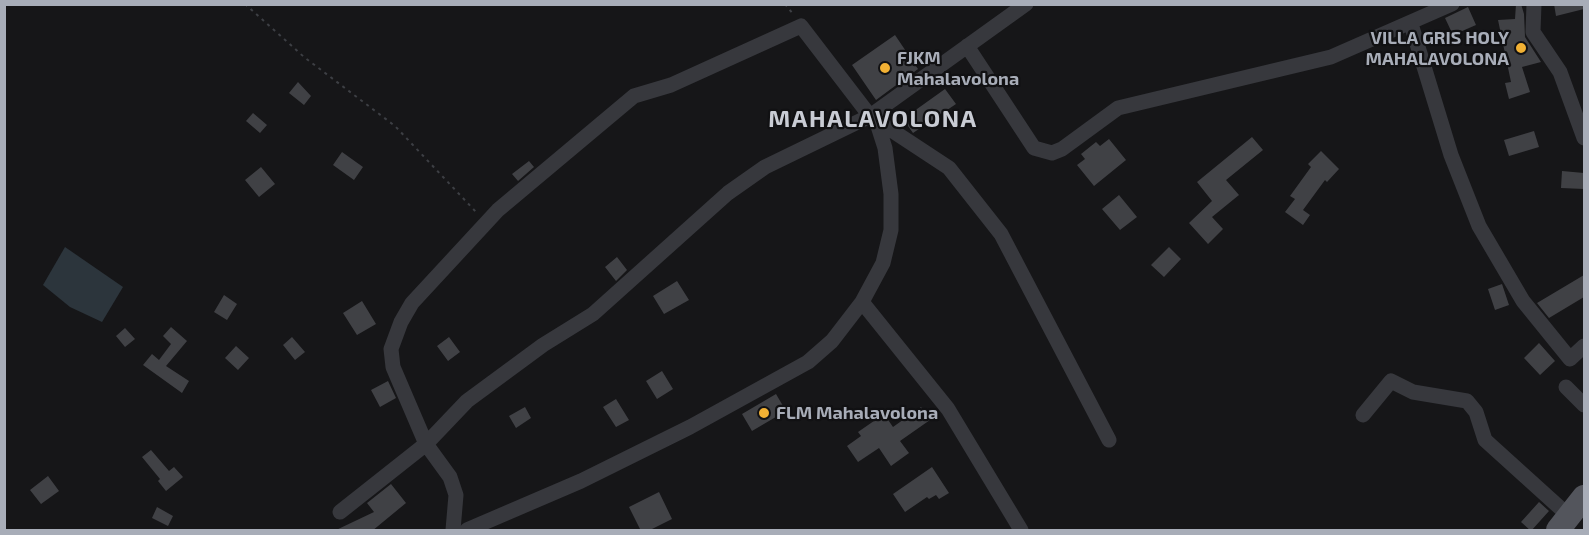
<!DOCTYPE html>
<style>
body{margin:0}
#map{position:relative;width:1589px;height:535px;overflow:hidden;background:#161618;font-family:"Exo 2",sans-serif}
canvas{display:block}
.frame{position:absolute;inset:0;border:6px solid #a8adb8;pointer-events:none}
</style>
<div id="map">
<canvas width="1589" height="535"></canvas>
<div class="frame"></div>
</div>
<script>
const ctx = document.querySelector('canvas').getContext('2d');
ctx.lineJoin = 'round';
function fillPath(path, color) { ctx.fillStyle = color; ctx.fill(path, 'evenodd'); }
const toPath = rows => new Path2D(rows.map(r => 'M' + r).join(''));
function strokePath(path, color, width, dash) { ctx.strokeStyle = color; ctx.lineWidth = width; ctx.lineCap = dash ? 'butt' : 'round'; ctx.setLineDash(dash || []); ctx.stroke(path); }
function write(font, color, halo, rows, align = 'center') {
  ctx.font = font + ' "Exo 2",sans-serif'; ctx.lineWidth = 4.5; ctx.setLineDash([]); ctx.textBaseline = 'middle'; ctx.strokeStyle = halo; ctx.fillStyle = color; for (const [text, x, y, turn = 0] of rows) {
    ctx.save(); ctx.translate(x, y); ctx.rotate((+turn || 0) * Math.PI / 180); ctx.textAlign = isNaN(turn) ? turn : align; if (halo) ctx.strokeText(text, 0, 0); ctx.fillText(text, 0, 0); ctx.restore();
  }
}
const water = toPath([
 [65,247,123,287,102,322,70,307,43,285]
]);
const building = toPath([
 [1516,4,1521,4,1524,14,1525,37,1541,62,1522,67,1530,92,1509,99,1505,83,1511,82,1498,20,1515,19],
 [1554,4,1584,4,1584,9,1556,16],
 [1468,7,1476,25,1453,35,1445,18],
 [895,35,918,69,876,100,852,65],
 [298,82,311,96,304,105,289,93],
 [945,89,956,104,913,133,903,119],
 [253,113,267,125,260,133,246,121],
 [1534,131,1539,147,1509,156,1504,140],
 [1252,137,1263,150,1226,180,1239,195,1212,217,1223,229,1208,244,1189,223,1212,201,1197,182],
 [1109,139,1126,160,1094,186,1077,165,1085,159,1081,154,1096,142,1100,146],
 [1321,151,1339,169,1327,182,1325,180,1303,210,1310,215,1303,225,1285,212,1295,199,1290,196,1311,167,1308,164],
 [342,152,363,167,354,180,333,165],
 [529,161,534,167,518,181,512,174],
 [261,167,275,184,259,197,245,180],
 [1562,171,1584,173,1584,189,1561,188],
 [1119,195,1137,217,1120,230,1102,209],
 [1169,247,1181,259,1164,277,1151,265],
 [617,257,627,270,616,281,605,267],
 [1584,275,1584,297,1549,318,1537,303],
 [677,281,689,300,664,314,653,296],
 [1502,284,1509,305,1495,310,1488,289],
 [224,295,237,304,227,320,214,312],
 [362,301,376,324,357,335,343,313],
 [171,327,187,341,166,366,189,381,182,393,143,365,152,354,159,360,171,344,163,336],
 [125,328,135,339,125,347,116,336],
 [292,337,305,352,295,360,283,345],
 [449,337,460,352,448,361,437,346],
 [1539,343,1555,361,1540,375,1524,358],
 [236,346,249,358,238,370,225,358],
 [662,371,673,389,657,399,646,381],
 [388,381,396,398,380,407,371,390],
 [776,394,786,411,752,431,742,414],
 [616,399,629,420,616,427,603,407],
 [525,407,531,418,516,428,509,416],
 [921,407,930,420,900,441,909,453,891,466,879,448,858,462,847,446,861,436,858,432,884,414,893,427],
 [151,450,169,471,174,467,183,477,166,491,158,481,160,479,142,457],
 [932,467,949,493,939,499,936,495,929,499,927,497,905,512,893,494],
 [48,476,59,491,41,504,30,490],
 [391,484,406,503,372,531,334,531,374,512,367,503],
 [659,492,672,519,648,531,641,531,629,507],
 [1539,502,1549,511,1531,531,1521,522],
 [157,507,173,516,168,526,152,518]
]);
const path = toPath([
 [245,4,304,57,395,126,477,213],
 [785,4,793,14]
]);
const minor = toPath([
 [1534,4,1533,32,1560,72,1584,138],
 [1411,24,1451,155,1479,226,1523,301,1570,359,1584,346],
 [967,46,1034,148,1052,153,1062,149,1118,108,1331,57,1452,4],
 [862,302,948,409,1021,530],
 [1566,387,1584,405],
 [1363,415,1391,381,1413,392,1467,401,1476,412,1485,440,1569,516],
 [340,512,426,444,467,401,543,345,593,314,728,193,765,167,870,116,1026,4],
 [453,530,456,495,450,477,426,444,393,367,391,349,401,322,412,303,498,210,634,96,671,85,801,26,870,116,949,168,1001,234,1109,440],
 [467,530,581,481,690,427,808,362,832,341,862,302,883,263,891,230,891,194,885,148,877,123]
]);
const primary = toPath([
 [1558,530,1584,497]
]);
const markers = [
 [1521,48,6,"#f2b134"],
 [885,68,6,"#f2b134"],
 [764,413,6,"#f2b134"]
];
const poiNames = [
 ["VILLA GRIS HOLY",1509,38,"right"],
 ["MAHALAVOLONA",1509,59,"right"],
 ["FJKM",897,58],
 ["Mahalavolona",897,79],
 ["FLM Mahalavolona",776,413]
];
const districtNames = [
 ["MAHALAVOLONA",873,119]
];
fillPath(water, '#2c353c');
fillPath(building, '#404145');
strokePath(path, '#3d3f44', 2, [3, 4.5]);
strokePath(minor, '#37383d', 15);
strokePath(primary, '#53555c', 24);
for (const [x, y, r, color] of markers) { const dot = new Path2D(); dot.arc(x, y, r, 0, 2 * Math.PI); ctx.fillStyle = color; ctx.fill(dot); strokePath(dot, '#111113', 2); }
write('bold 18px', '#a8adb8', '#111113', poiNames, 'left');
ctx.letterSpacing = '1.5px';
write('bold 24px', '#c9ccd4', '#111113', districtNames);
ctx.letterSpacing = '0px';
</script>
